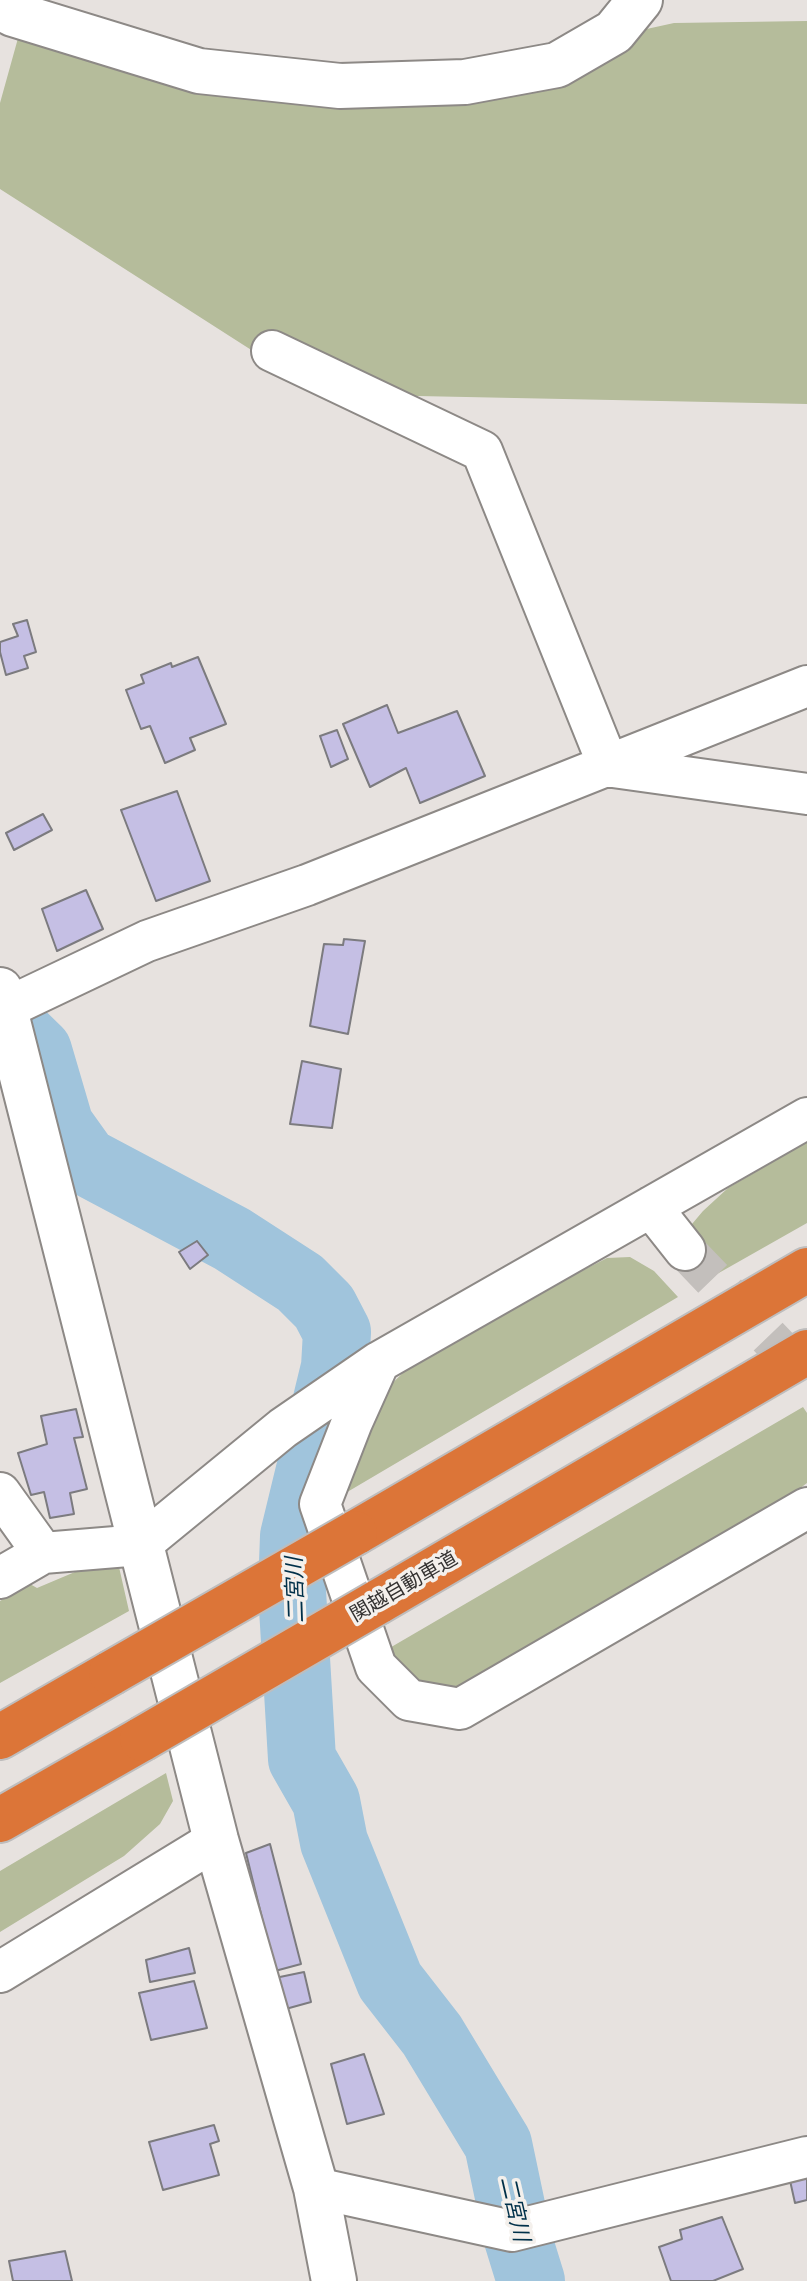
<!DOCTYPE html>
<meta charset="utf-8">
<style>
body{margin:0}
canvas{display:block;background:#e7e2df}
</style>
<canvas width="807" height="2281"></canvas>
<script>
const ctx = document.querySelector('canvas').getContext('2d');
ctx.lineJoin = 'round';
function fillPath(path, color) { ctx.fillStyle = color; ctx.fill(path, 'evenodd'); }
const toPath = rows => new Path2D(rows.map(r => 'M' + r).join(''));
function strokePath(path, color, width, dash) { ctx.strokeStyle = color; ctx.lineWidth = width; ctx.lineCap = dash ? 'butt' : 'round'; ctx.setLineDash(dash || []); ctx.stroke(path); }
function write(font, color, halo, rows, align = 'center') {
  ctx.font = font + ' "Noto Serif","Noto Sans JP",serif'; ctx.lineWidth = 7; ctx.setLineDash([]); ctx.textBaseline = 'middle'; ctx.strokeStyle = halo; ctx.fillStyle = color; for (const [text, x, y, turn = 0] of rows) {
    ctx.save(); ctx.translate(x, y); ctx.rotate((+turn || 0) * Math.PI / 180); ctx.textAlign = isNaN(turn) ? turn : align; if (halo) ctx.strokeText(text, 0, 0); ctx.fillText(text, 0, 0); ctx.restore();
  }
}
const green = toPath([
 [807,21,807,404,320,394,0,189,0,103,20,31,368,90,674,23],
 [807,1142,807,1223,717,1274,687,1243,692,1224,703,1211,728,1188],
 [630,1257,654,1271,678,1297,332,1501,372,1403,412,1364,437,1345,607,1258],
 [803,1407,807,1413,807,1483,779,1504,440,1700,381,1653],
 [108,1558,119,1567,129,1611,0,1683,0,1601,30,1584,37,1588],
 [166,1773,173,1801,160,1824,124,1856,0,1932,0,1871]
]);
const river = toPath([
 [0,1014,38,1051,60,1126,85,1161,232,1239,300,1283,324,1307,337,1332,335,1367,294,1536,292,1591,302,1759,326,1801,334,1842,390,1981,432,2035,498,2144,518,2239,531,2281]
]);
const building = toPath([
 [27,620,36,652,24,656,28,668,6,675,0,652,0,642,18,636,13,624,27,620],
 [198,657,226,724,190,738,195,750,165,763,150,726,141,729,126,690,144,683,141,675,171,663,172,667,198,657],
 [387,705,398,733,457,711,485,776,420,803,406,768,370,787,343,724,387,705],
 [337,730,348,759,331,767,320,736,337,730],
 [177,791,210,881,156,901,121,810,177,791],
 [43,814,52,830,14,850,6,833,43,814],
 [86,890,103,929,57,951,42,909,86,890],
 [344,939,365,941,348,1034,310,1026,324,944,343,945,344,939],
 [302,1061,341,1069,332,1128,290,1124,302,1061],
 [197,1241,208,1255,190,1269,179,1252,197,1241],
 [76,1409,83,1437,74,1438,87,1489,70,1493,74,1514,50,1518,44,1492,31,1495,18,1453,47,1444,41,1416,76,1409],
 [270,1844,301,1964,275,1971,246,1853,270,1844],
 [189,1948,195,1973,150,1982,146,1960,189,1948],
 [304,1972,311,2002,282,2010,275,1978,304,1972],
 [194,1981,207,2028,151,2040,139,1993,194,1981],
 [364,2054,384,2114,347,2124,331,2064,364,2054],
 [214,2125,219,2141,210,2144,219,2175,163,2190,149,2142,214,2125],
 [807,2172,807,2200,795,2203,789,2176,807,2172],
 [722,2217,743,2269,713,2281,671,2281,659,2247,682,2239,680,2230,722,2217],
 [65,2251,72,2281,13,2281,9,2261,65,2251]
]);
const minorTunnel = toPath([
 [685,1250,807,1377]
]);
const minor = toPath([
 [272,351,482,451,609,767],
 [613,767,807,794],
 [0,1011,147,941,307,885,807,686],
 [651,1207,685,1250],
 [379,1362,352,1422,320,1504,376,1667,409,1700,460,1709,807,1508],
 [0,1493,43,1553],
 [0,1578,43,1553,140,1545,283,1428,379,1362,807,1118],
 [0,1972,216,1840],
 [316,2188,512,2231,807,2157]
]);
const tertiary = toPath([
 [0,7,13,14,199,71,340,86,465,82,557,65,614,32,640,0],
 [0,990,216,1840,316,2188,334,2281]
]);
const motorway = toPath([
 [355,1533,807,1270],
 [378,1602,807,1352],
 [0,1737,111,1673],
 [0,1820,142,1739]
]);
const motorwayBridge = toPath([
 [111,1673,355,1533],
 [142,1739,378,1602]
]);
const streetNames = [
 ["関越自動車道",404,1587,-30]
];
const waterNames = [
 ["二宮川",296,1590,-92],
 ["二宮川",514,2209,77]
];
fillPath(green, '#b5bc9b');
strokePath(river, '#a0c4dc', 68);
fillPath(building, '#c5bfe4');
strokePath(building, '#7c7b7f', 2);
strokePath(minorTunnel, '#c3bfbc', 40, [40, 20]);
strokePath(minor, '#8d8986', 44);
strokePath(tertiary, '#8d8986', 48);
strokePath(motorway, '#bebdbd', 48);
strokePath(minor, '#fff', 40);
strokePath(tertiary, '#fff', 44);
strokePath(motorway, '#dc7538', 44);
strokePath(motorwayBridge, '#bebdbd', 48, []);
strokePath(motorwayBridge, '#dc7538', 44);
write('20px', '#343231', '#f4f0ec', streetNames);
write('italic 22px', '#003049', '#f4f0ec', waterNames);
</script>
